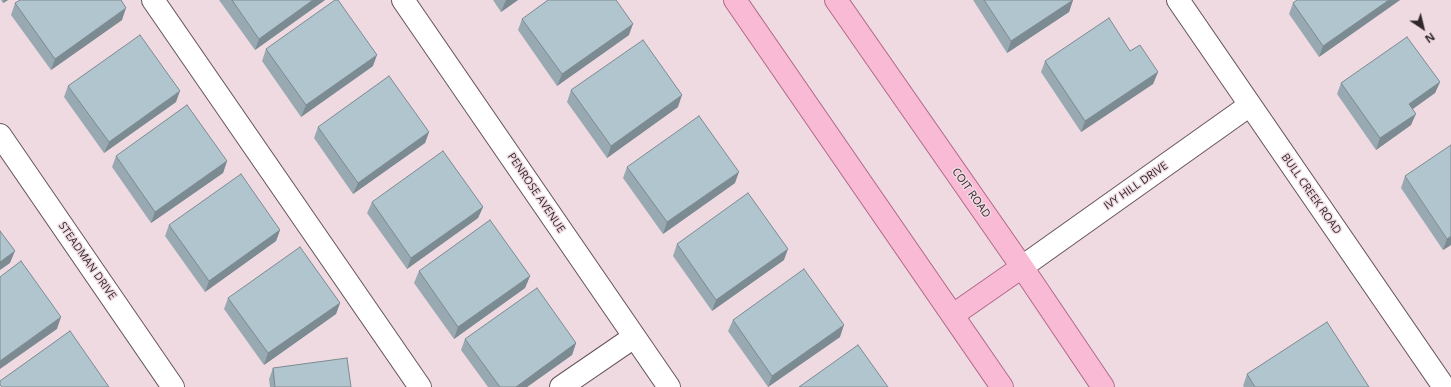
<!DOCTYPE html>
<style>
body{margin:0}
#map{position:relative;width:1451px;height:387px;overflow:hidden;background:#f0dae2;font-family:"Open Sans",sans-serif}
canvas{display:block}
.north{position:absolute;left:1403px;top:8px;width:40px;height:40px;-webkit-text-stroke:3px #f0dae2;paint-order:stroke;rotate:145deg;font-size:11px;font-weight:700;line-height:16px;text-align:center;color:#2f272a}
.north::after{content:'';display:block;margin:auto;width:14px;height:18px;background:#2f272a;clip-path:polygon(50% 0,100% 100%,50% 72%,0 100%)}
</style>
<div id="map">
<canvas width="1451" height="387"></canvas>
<div class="north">N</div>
</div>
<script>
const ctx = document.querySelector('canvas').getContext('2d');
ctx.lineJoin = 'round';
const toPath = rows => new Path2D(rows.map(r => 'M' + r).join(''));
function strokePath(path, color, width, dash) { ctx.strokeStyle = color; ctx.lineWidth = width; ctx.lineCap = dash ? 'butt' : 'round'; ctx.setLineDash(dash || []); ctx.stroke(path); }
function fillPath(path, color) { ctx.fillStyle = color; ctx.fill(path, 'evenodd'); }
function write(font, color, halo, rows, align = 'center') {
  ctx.font = font + ' "Open Sans",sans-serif'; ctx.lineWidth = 3; ctx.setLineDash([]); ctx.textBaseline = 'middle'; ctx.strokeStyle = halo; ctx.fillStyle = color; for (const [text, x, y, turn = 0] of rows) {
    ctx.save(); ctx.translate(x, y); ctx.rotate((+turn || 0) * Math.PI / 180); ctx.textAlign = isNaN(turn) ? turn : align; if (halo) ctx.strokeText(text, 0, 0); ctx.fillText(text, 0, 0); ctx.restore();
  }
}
const minor = toPath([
 [153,0,420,387],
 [403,0,669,387],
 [1178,0,1444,387],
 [0,135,173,387],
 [1022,267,1250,105],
 [561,387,634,337]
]);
const major = toPath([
 [735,0,1002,387],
 [836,0,1022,267,1103,387],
 [953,315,1022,267]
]);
const wall = toPath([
 [1,0,8,0,3,3],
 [219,0,325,0,255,50],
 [493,0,518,0,501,12],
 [973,0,1073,0,1069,12,1007,53],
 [1297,0,1400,0,1319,57,1289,14,1293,3],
 [15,3,122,20,51,70,11,15],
 [522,19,629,35,557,86,518,30],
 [266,49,373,66,301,117,262,61],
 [1130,51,1158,72,1153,84,1081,132,1041,72,1045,61],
 [1440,82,1435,93,1413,109,1411,125,1376,150,1337,94,1341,83],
 [68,86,176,102,104,153,64,97],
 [571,90,678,107,607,158,567,102],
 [318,127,429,132,425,143,353,194,314,138],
 [116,156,227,161,223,173,151,223,112,167],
 [627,167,735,183,663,234,623,178],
 [1405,176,1451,245,1443,250,1401,188],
 [372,202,483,207,478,218,407,269,367,213],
 [169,225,280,230,276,241,205,292,165,236],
 [677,244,784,260,712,311,673,256],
 [419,271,530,276,525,288,454,339,414,283],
 [228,298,340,303,336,314,264,365,224,309],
 [733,320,840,337,768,387,728,331],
 [465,339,576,343,572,355,527,387,488,387,461,350],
 [273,368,351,387,270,387,269,379],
 [1247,374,1369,387,1244,387,1243,386]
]);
const shadedWall = toPath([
 [4,0,8,0,3,3],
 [313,0,325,0,255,50,259,39],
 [506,0,518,0,501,12],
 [1073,0,1069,12,1007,53,1011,41],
 [1389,0,1400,0,1319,57,1323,46],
 [126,8,122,20,51,70,55,59],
 [633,24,629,35,557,86,562,74],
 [377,55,373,66,301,117,306,105],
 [1158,72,1153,84,1081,132,1085,121],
 [1440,82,1435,93,1404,115,1409,104],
 [180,91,176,102,104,153,109,142],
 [682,95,678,107,607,158,611,146],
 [1416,114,1411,125,1376,150,1380,138],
 [429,132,425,143,353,194,358,183],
 [227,161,223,173,151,223,155,212],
 [739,172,735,183,663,234,667,222],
 [483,207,478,218,407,269,411,258],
 [280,230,276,241,205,292,209,281],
 [1451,236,1451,245,1443,250,1447,239],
 [788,249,784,260,712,311,716,300],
 [15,251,10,263,0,270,0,262],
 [530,276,525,288,454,339,458,327],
 [340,303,336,314,264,365,268,353],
 [61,317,57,329,0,369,0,361],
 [844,325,840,337,768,387,772,376],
 [576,343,572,355,527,387,516,387]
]);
const building = toPath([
 [20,0,121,0,126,8,55,59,15,3,20,0],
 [232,0,313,0,259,39,232,0],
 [335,0,338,0,377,55,306,105,266,49,335,0],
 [548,0,616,0,633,24,562,74,522,19,548,0],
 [984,0,1073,0,1011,41,984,0],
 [1297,0,1389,0,1323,46,1293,3,1297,0],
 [1109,18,1130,51,1140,45,1158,72,1085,121,1045,61,1109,18],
 [140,35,180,91,109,142,68,86,140,35],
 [1407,37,1440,82,1409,104,1416,114,1380,138,1341,83,1407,37],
 [643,40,682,95,611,146,571,90,643,40],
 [389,76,429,132,358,183,318,127,389,76],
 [187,105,227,161,155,212,116,156,187,105],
 [699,116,739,172,667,222,627,167,699,116],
 [1451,145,1451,236,1447,239,1405,176,1451,145],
 [443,151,483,207,411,258,372,202,443,151],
 [241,174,280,230,209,281,169,225,241,174],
 [748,193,788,249,716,300,677,244,748,193],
 [490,220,530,276,458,327,419,271,490,220],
 [0,231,15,251,0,262,0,231],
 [300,247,340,303,268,353,228,298,300,247],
 [21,261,61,317,0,361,0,277,21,261],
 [804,269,844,325,772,376,733,320,804,269],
 [537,288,576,343,516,387,500,387,465,339,537,288],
 [1327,322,1369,387,1255,387,1247,374,1327,322],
 [70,331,109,387,2,387,0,385,0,381,70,331],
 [858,345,888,387,799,387,858,345],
 [347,358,351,387,275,387,273,368,347,358]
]);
const streetNames = [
 ["IVY HILL DRIVE",1136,186,-35],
 ["PENROSE AVENUE",536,193,56],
 ["COIT ROAD",971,193,55],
 ["BULL CREEK ROAD",1311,194,55],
 ["STEADMAN DRIVE",87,261,55]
];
strokePath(minor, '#67545b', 24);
strokePath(major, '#b06988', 24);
strokePath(minor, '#fff', 22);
strokePath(major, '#f9bad6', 22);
fillPath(wall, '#98a9b2');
fillPath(shadedWall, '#7c8a91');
fillPath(building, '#b1c5cf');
strokePath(building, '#7c8a91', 1);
write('11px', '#2f272a', '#f0dae2', streetNames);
</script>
